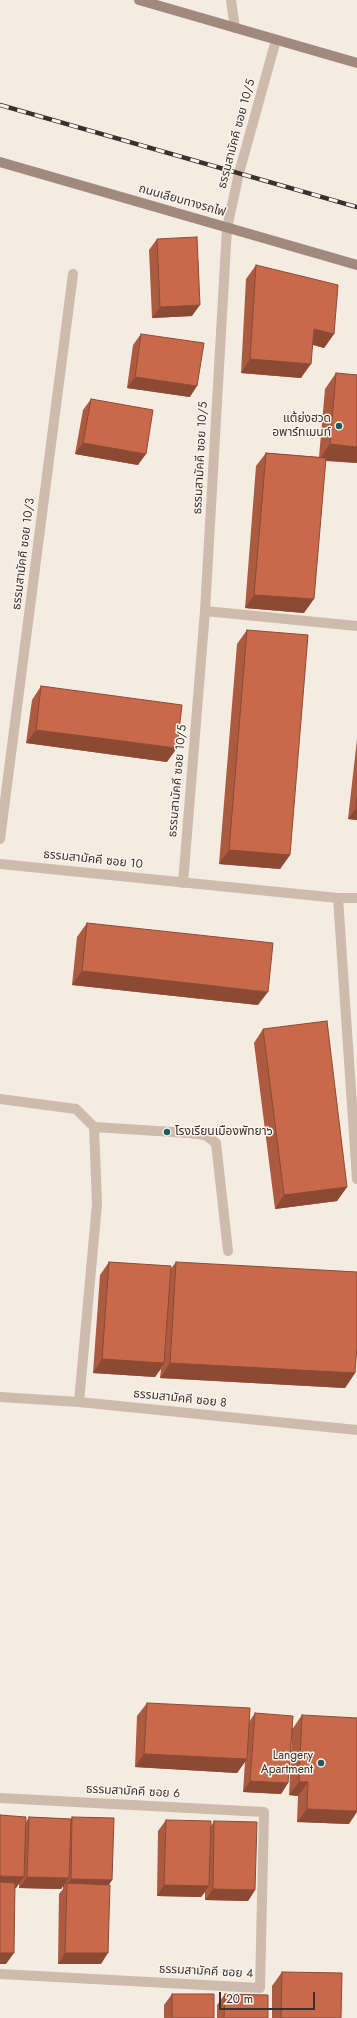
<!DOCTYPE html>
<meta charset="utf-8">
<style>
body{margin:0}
#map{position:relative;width:357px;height:2018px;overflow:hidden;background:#f4ebe1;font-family:Jost,sans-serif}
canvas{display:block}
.scale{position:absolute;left:219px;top:1992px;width:96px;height:18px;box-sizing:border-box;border:2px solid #3b302b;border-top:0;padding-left:5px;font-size:12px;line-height:14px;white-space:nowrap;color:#3b302b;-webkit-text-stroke:3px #fbf5ee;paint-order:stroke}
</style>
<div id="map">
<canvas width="357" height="2018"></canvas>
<div class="scale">20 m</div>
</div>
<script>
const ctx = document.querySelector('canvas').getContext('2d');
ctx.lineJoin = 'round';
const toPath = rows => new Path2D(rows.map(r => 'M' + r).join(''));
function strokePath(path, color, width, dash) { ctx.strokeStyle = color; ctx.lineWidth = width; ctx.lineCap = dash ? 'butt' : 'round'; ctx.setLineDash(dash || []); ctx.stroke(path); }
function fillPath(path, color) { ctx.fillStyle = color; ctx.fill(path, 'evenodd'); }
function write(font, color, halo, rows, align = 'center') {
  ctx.font = font + ' Jost,"Noto Sans Thai",sans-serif'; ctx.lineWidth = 3; ctx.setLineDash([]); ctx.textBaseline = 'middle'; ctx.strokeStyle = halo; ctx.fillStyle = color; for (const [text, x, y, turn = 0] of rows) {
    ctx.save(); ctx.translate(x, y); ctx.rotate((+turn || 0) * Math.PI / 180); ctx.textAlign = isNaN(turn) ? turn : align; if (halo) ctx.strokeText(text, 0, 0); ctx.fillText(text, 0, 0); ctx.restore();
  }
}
const lane = toPath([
 [0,1099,76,1109,94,1127,97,1204,79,1402],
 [94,1127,188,1133,205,1135,216,1143,228,1251]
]);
const street = toPath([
 [231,0,235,28],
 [205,611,357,626],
 [0,839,73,274],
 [0,864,338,898,357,898],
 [183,883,205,611,227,228,239,173,276,40],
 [338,898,357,1179],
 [0,1397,79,1402,357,1430],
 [0,1798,264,1812,260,1988,0,1974]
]);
const secondary = toPath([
 [139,0,357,63],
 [0,162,357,265]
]);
const rail = toPath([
 [0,105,357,207]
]);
const wall = toPath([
 [157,239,192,316,152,318,149,250],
 [256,265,334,334,324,348,313,345,301,378,241,373,246,279],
 [141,334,190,397,127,388,133,345],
 [336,373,357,375,357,463,325,461,304,613,245,608,256,466,266,453,319,457,325,389],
 [91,399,138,465,75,454,83,410],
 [247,630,290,855,280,869,219,864,237,644],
 [41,686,167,762,26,743,32,700],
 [357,739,357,820,348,819],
 [87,923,258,1005,72,985,77,937],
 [263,1029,347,1187,337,1201,275,1209,254,1043],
 [109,1262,170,1270,176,1262,355,1373,345,1388,160,1378,161,1369,155,1377,93,1373,100,1275],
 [147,1703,249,1722,255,1713,293,1728,302,1715,349,1824,297,1822,298,1796,289,1795,292,1733,288,1783,281,1794,243,1792,245,1762,237,1773,135,1767,137,1716],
 [29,1817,71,1819,72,1817,112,1880,109,1885,101,1964,58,1964,59,1894,63,1889,63,1886,61,1889,19,1888,19,1883,16,1888,15,1888,6,1964,0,1964,26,1822],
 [166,1820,211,1826,214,1821,255,1890,248,1901,205,1900,205,1892,201,1897,157,1896,158,1831],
 [282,1972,341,2018,272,2018,272,1986],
 [172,1994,214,2018,164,2018,164,2005],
 [225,1994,268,2018,217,2018,217,2005]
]);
const shadedWall = toPath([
 [200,305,192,316,152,318,160,307],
 [314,329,334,334,324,348,304,342],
 [250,359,311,364,301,378,241,373],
 [135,377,197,386,190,397,127,388],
 [83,443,146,454,138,465,75,454],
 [330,444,357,447,357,463,319,460],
 [254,595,314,599,304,613,245,608],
 [36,730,177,748,167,762,26,743],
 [356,808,357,808,357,820,348,819],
 [229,850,290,855,280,869,219,864],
 [82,971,268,992,258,1005,72,985],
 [347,1187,337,1201,275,1209,284,1195],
 [102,1359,164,1363,155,1377,93,1373],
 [170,1363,355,1373,345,1388,160,1378],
 [144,1754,247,1759,237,1773,135,1767],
 [250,1781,288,1783,281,1794,243,1792],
 [299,1782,308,1782,298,1796,289,1795],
 [307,1809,357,1811,357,1812,349,1824,297,1822],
 [0,1876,24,1877,16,1888,0,1887],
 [27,1877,69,1878,61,1889,19,1888],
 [71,1879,112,1880,104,1891,67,1885],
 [164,1885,209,1886,201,1897,157,1896],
 [213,1889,255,1890,248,1901,205,1900],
 [0,1953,14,1953,6,1964,0,1964],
 [65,1953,108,1953,101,1964,58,1964]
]);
const building = toPath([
 [197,237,200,305,160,307,157,239,197,237],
 [256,265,338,285,334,334,314,329,311,364,250,359,256,265],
 [141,334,204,343,197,386,135,377,141,334],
 [336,373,357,375,357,447,330,444,336,373],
 [91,399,153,410,146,454,83,443,91,399],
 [266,453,326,458,314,599,254,595,266,453],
 [247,630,308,635,290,855,229,850,247,630],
 [41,686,182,705,177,748,36,730,41,686],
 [357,798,357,808,356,808,357,798],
 [87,923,273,943,268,992,82,971,87,923],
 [327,1021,347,1187,284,1195,263,1029,327,1021],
 [109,1262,171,1266,164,1363,102,1359,109,1262],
 [176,1262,357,1272,357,1345,355,1373,170,1363,176,1262],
 [147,1703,250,1708,247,1759,144,1754,147,1703],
 [255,1713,293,1716,288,1783,250,1781,255,1713],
 [302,1715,357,1718,357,1811,307,1809,308,1782,299,1782,302,1715],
 [0,1815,26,1817,24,1877,0,1876,0,1815],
 [29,1817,71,1819,69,1878,27,1877,29,1817],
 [72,1817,114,1818,112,1880,71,1879,72,1817],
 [166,1820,211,1821,209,1886,164,1885,166,1820],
 [214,1821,257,1822,255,1890,213,1889,214,1821],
 [0,1882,15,1883,14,1953,0,1953,0,1882],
 [67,1883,110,1885,108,1953,65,1953,67,1883],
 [282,1972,342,1973,341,2018,281,2018,282,1972],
 [172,1994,214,1994,214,2018,172,2018,172,1994],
 [225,1994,268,1995,268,2018,224,2018,225,1994]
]);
const markers = [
 [339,426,4,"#1f5a5e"],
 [167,1132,4,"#1f5a5e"],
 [321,1763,4,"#1f5a5e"]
];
const streetNames = [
 ["ธรรมสามัคคี ซอย 10/5",237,134,-75],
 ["ถนนเลียบทางรถไฟ",182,201,16],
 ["ธรรมสามัคคี ซอย 10/5",201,458,-87],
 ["ธรรมสามัคคี ซอย 10/3",24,554,-83],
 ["ธรรมสามัคคี ซอย 10/5",178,781,-85],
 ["ธรรมสามัคคี ซอย 10",93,860,6],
 ["ธรรมสามัคคี ซอย 8",180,1399,6],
 ["ธรรมสามัคคี ซอย 6",133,1792,3],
 ["ธรรมสามัคคี ซอย 4",206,1972,3]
];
const poiNames = [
 ["แต้ย่งฮวด",331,419],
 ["อพาร์ทเมนท์",331,433],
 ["โรงเรียนเมืองพัทยา๖",175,1132,"left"],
 ["Langery",313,1756],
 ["Apartment",313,1770]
];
strokePath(lane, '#cdbbac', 10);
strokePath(street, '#cdbbac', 10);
strokePath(secondary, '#a18a7d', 10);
strokePath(rail, '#3b302b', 4.5);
strokePath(rail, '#fbf5ee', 3, [9]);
fillPath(wall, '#ac5a40');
fillPath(shadedWall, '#8c4a34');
fillPath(building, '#c8694b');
strokePath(building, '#8c4a34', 1);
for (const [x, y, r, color] of markers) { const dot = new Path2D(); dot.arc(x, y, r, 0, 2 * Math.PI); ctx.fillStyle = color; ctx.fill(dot); strokePath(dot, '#fbf5ee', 1.5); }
write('12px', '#3b302b', '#fbf5ee', streetNames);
write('12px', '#3b302b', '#fbf5ee', poiNames, 'right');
</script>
